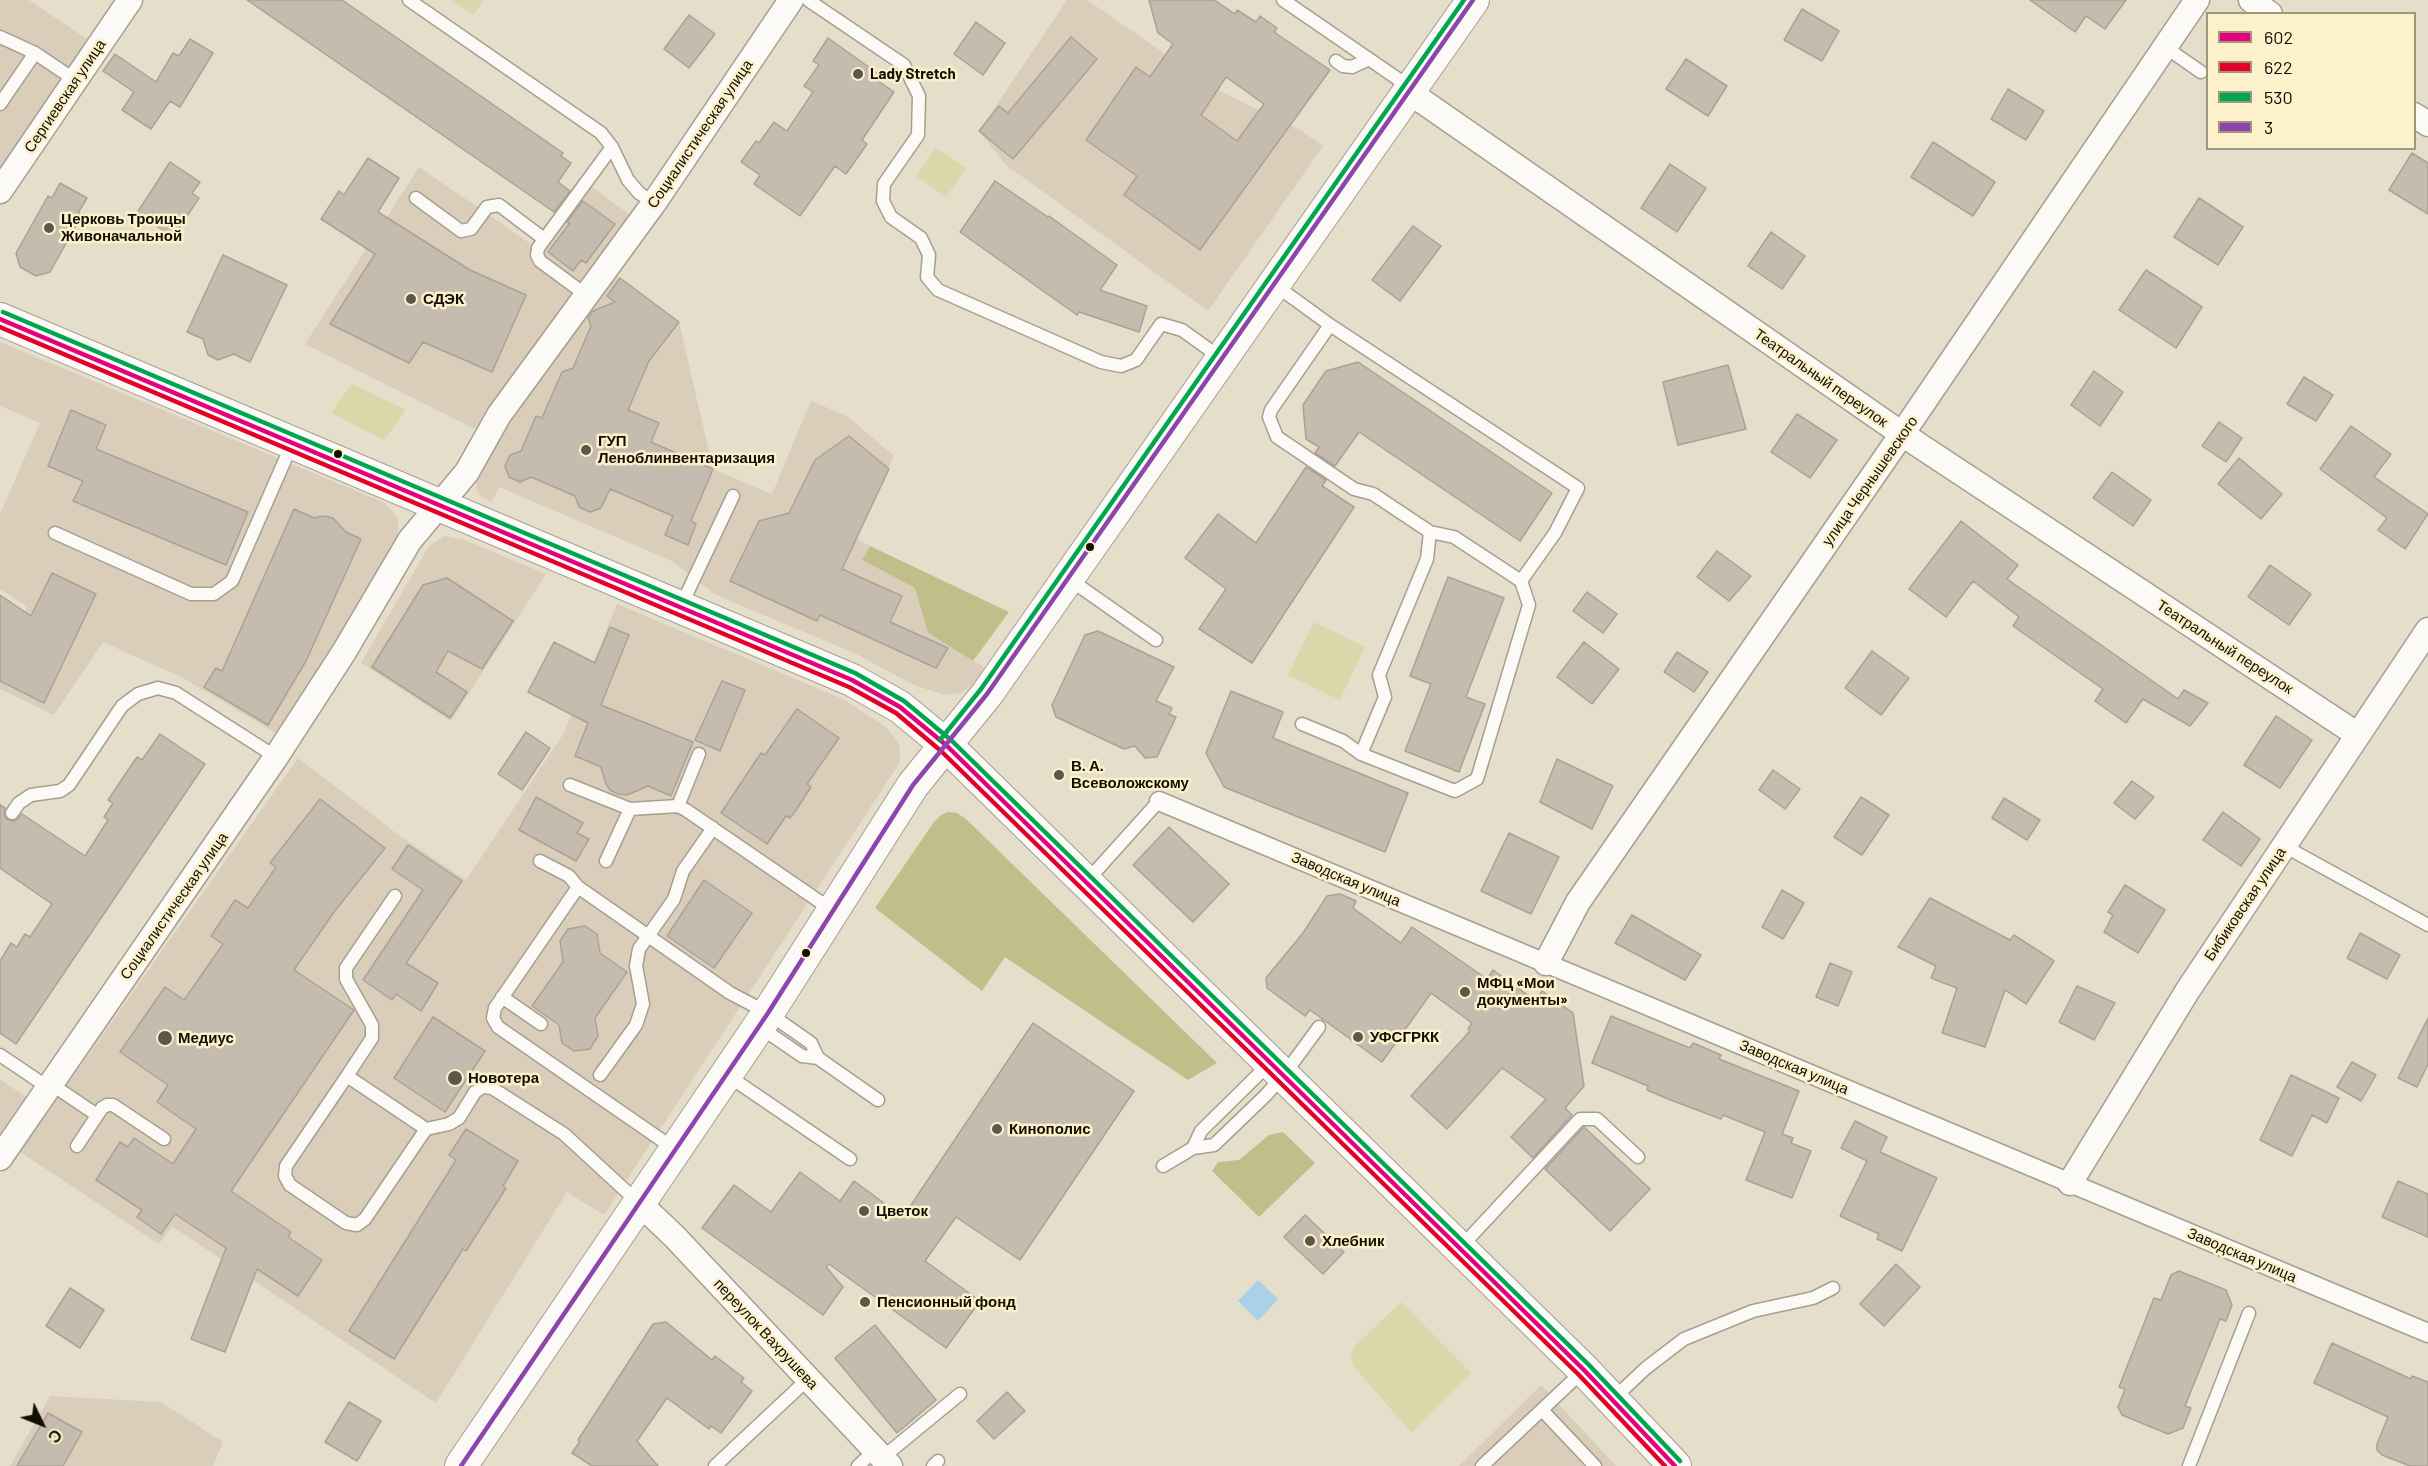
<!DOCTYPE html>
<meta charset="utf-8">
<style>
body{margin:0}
#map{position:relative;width:2428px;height:1466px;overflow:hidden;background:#e5deca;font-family:Barlow,sans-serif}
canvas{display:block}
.legend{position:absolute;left:2206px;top:12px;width:210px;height:138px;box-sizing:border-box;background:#fdf1cc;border:2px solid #9f977c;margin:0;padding:8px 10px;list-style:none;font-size:18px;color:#130f04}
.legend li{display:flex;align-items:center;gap:12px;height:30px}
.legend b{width:30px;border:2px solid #9f977c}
.north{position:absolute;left:12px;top:1394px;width:60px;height:60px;-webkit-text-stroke:4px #fdf1cc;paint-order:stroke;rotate:133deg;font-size:16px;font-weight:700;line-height:24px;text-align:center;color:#130f04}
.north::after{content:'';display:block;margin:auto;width:21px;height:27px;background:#130f04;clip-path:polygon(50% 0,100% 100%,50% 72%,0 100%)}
</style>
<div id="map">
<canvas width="2428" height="1466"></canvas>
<ul class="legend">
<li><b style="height:8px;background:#e5007d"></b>602</li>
<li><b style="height:8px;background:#e4002b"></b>622</li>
<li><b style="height:8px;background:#00a651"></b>530</li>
<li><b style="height:8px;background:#8e44ad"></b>3</li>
</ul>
<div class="north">С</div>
</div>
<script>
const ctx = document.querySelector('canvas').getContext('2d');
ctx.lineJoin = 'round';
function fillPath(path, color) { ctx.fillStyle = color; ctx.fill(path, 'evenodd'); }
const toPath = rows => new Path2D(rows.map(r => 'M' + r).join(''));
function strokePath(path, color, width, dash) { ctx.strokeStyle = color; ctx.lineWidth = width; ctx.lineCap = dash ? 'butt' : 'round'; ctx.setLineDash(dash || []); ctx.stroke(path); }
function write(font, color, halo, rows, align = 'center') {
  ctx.font = font + ' Barlow,sans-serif'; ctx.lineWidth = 5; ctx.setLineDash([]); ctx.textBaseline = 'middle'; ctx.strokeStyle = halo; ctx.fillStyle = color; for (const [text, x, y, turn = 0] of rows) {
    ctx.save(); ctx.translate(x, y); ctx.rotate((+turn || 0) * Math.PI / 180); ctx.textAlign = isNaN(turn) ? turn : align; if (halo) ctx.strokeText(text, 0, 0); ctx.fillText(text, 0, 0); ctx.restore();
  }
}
const commercial = toPath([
 [0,0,29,0,88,40,0,170],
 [1067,0,1087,0,1218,90,1300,130,1323,146,1208,311,1006,165,979,131],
 [419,167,531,244,580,178,630,215,485,412,475,429,305,344],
 [613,273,679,322,713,469,772,494,811,401,847,416,894,456,856,539,870,546,862,560,915,588,928,633,987,669,974,685,960,693,945,695,914,685,854,653,716,595,670,560,499,487,492,502,483,498,477,491,476,482,512,418],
 [0,342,385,503,398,518,398,535,334,646,277,734,183,678,103,642,54,715,0,689,0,663,27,607,0,589,0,514,40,423,0,406],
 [444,536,465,540,546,574,451,721,361,663,429,546],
 [617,604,843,699,887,728,899,743,900,762,604,1215,567,1192,436,1403,172,1226,159,1244,20,1152,298,758,400,836,466,880,564,733],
 [0,1079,26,1097,0,1135],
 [1541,1385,1616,1466,1459,1466],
 [50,1396,161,1402,223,1442,213,1466,10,1466]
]);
const green = toPath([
 [452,0,484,0,473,15],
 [936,148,966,168,946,197,916,176],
 [352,384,406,410,384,440,331,413],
 [1314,622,1365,647,1340,700,1288,675],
 [1401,1302,1471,1373,1412,1433,1353,1366,1351,1356,1354,1347]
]);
const forest = toPath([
 [870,546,1009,612,973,661,928,633,915,588,862,560],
 [948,812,957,813,966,819,1217,1063,1188,1080,1005,957,982,991,875,908,934,822,941,815],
 [1283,1132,1315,1163,1259,1217,1212,1171,1218,1162,1239,1160,1269,1135]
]);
const water = toPath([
 [1258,1280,1278,1299,1258,1321,1238,1301]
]);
const building = toPath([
 [247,0,342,0,563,153,561,156,571,163,558,182,570,191,554,212,247,0],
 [1149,0,1214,0,1235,14,1237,10,1256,22,1260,16,1277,28,1274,32,1330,70,1200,250,1124,195,1137,176,1086,140,1136,67,1150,77,1173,44,1158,33,1149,0],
 [1226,77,1264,104,1237,141,1201,115,1226,77],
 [2030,0,2126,0,2105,29,2086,16,2075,32,2030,0],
 [1802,9,1839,31,1822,61,1784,40,1802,9],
 [689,15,715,34,689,68,664,49,689,15],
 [976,22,1005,43,983,75,954,54,976,22],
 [1071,37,1097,59,1013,159,979,131,999,106,1008,113,1071,37],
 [828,38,877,73,874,78,894,92,862,140,867,144,846,174,835,166,800,216,754,184,760,175,741,162,756,141,759,143,774,122,787,131,813,92,804,86,819,65,813,61,828,38],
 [190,39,213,53,180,107,170,101,151,129,122,110,134,92,103,71,115,54,156,82,173,53,179,56,190,39],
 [1686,59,1727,86,1708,116,1666,89,1686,59],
 [2008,89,2044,111,2026,140,1991,119,2008,89],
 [1933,142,1995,182,1973,216,1911,177,1933,142],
 [2412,153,2428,163,2428,214,2389,190,2412,153],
 [368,158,399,178,378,212,470,270,526,295,492,372,423,342,409,363,330,324,375,254,321,219,339,191,344,195,368,158],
 [170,162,200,182,192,193,199,198,173,237,137,213,170,162],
 [1670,164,1706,188,1677,232,1641,208,1670,164],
 [995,181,1048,217,1049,216,1117,265,1100,290,1147,306,1139,332,1079,312,1077,315,960,232,995,181],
 [60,183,87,198,78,213,82,215,50,272,36,276,20,267,16,253,48,196,52,198,60,183],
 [2199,198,2243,227,2218,265,2174,237,2199,198],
 [583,201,615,224,586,263,581,260,573,271,548,252,570,223,567,222,583,201],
 [1413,226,1441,246,1400,301,1372,280,1413,226],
 [1771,232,1805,256,1782,289,1748,266,1771,232],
 [223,255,287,285,250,362,234,354,218,360,208,355,203,339,187,332,223,255],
 [2146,270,2202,307,2176,348,2119,310,2146,270],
 [620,278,679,322,649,361,628,410,659,423,651,442,713,469,691,521,696,524,688,545,665,535,673,516,610,489,601,508,590,512,579,507,575,496,531,477,520,482,509,477,505,466,510,455,521,451,536,416,542,418,562,372,573,368,591,326,588,318,593,311,615,302,607,296,620,278],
 [1358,362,1552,493,1520,541,1359,432,1335,466,1315,453,1319,447,1306,439,1303,405,1326,371,1358,362],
 [1728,365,1746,429,1678,445,1663,382,1728,365],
 [2094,371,2123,392,2100,426,2071,405,2094,371],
 [2304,377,2333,395,2316,421,2287,404,2304,377],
 [71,410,106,425,96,449,248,512,226,565,73,501,83,481,48,466,71,410],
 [1797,414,1837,440,1810,478,1771,452,1797,414],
 [2219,422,2242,438,2226,462,2202,446,2219,422],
 [2351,426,2391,454,2374,477,2428,514,2405,549,2378,530,2387,518,2320,469,2351,426],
 [849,436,889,469,842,569,902,596,890,622,948,648,936,668,820,615,817,621,730,581,759,521,789,513,815,460,849,436],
 [2239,458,2282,494,2261,519,2218,484,2239,458],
 [1306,467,1326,480,1322,486,1354,507,1252,663,1199,629,1226,589,1185,558,1218,514,1256,543,1306,467],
 [2112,472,2151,500,2133,526,2093,498,2112,472],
 [294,509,314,518,323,516,333,518,346,532,361,539,306,661,268,725,204,687,216,668,222,671,294,509],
 [1961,521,2018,565,2007,579,2178,699,2184,690,2208,703,2190,726,2143,699,2126,723,2095,701,2103,689,2013,626,2019,617,1973,581,1946,617,1909,589,1961,521],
 [1717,551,1751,576,1729,601,1697,577,1717,551],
 [2270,565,2311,594,2289,625,2248,597,2270,565],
 [52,573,96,594,44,703,0,681,0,595,31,616,52,573],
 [1448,577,1504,598,1466,697,1485,704,1459,772,1405,751,1431,684,1410,676,1448,577],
 [447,578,513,621,482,669,448,651,436,672,467,692,450,718,372,667,423,585,447,578],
 [1587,592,1617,614,1603,633,1573,611,1587,592],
 [610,627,629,635,601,705,693,742,671,796,648,786,627,795,618,794,610,790,606,784,601,767,575,756,588,723,528,692,554,642,595,663,610,627],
 [1098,631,1174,667,1156,701,1172,708,1169,714,1176,717,1157,757,1145,758,1135,746,1124,749,1056,717,1052,705,1085,635,1098,631],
 [1584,642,1619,669,1592,704,1557,677,1584,642],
 [1872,651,1909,678,1881,715,1845,688,1872,651],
 [1677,652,1708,672,1694,692,1664,672,1677,652],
 [722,681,745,690,720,751,695,740,722,681],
 [1231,691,1283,712,1273,738,1408,793,1385,852,1224,787,1206,753,1231,691],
 [797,709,839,738,807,784,811,787,796,810,790,818,786,816,767,844,721,813,761,753,765,755,797,709],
 [2276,716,2312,740,2280,788,2244,765,2276,716],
 [526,732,550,748,522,790,498,774,526,732],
 [160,734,205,764,16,1044,0,1033,0,961,11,943,17,947,25,934,30,937,52,904,0,868,0,805,5,808,4,816,8,820,15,821,22,814,85,856,108,820,104,817,113,803,108,800,137,757,142,760,160,734],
 [1557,759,1613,786,1592,829,1540,802,1557,759],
 [1773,770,1800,789,1785,809,1759,790,1773,770],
 [2132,781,2154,797,2135,819,2114,803,2132,781],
 [536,797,583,823,577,833,589,839,576,861,519,830,536,797],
 [1861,797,1889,815,1862,855,1834,837,1861,797],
 [2004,798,2040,820,2027,840,1992,818,2004,798],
 [320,799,385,848,334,912,294,970,354,1010,231,1191,291,1232,288,1237,322,1260,298,1296,257,1269,225,1352,191,1339,226,1248,175,1214,161,1234,137,1217,142,1210,96,1180,120,1142,128,1147,134,1138,173,1164,196,1129,157,1102,168,1085,120,1052,165,987,184,1000,223,944,211,936,235,900,248,908,276,867,270,863,320,799],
 [2223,812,2260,839,2241,866,2203,840,2223,812],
 [1169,827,1229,884,1193,922,1133,865,1169,827],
 [1509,833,1559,857,1531,914,1481,891,1509,833],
 [408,845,462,881,406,963,438,983,421,1011,396,994,392,1000,363,980,423,890,392,869,408,845],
 [704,880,752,913,714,968,667,936,704,880],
 [2125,885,2165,910,2138,953,2104,932,2113,915,2108,912,2125,885],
 [1782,890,1804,903,1783,939,1762,927,1782,890],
 [1340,894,1356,901,1353,908,1401,943,1412,927,1487,979,1493,970,1536,1001,1542,991,1573,1013,1584,1086,1565,1108,1572,1115,1533,1158,1511,1137,1546,1099,1502,1068,1447,1129,1411,1096,1470,1031,1468,1029,1472,1023,1431,993,1382,1062,1310,1010,1305,1016,1267,988,1266,978,1303,933,1327,896,1340,894],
 [1930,898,2010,940,2014,935,2054,961,2026,1004,2005,990,1985,1047,1942,1033,1957,988,1931,978,1936,966,1898,947,1930,898],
 [1632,915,1701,955,1685,980,1615,943,1632,915],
 [585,926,597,934,600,953,627,972,595,1018,598,1036,590,1049,574,1051,562,1043,559,1025,532,1006,563,962,560,941,568,929,585,926],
 [2360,933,2400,955,2387,979,2347,958,2360,933],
 [1830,963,1852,972,1838,1006,1816,997,1830,963],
 [2077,986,2115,1003,2094,1040,2059,1022,2077,986],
 [1611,1016,1690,1048,1693,1043,1721,1055,1719,1059,1799,1091,1782,1134,1793,1138,1791,1143,1811,1151,1792,1198,1746,1180,1765,1132,1723,1115,1721,1119,1668,1099,1647,1090,1648,1086,1592,1063,1611,1016],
 [433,1017,485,1051,445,1112,394,1078,433,1017],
 [2428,1018,2428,1064,2417,1087,2398,1078,2428,1018],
 [1033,1023,1134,1091,1020,1260,956,1217,925,1261,980,1301,946,1348,829,1264,826,1267,843,1287,823,1315,702,1228,734,1185,771,1212,800,1172,840,1201,854,1181,903,1217,1033,1023],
 [2352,1062,2376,1075,2361,1101,2337,1087,2352,1062],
 [2291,1075,2339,1098,2327,1123,2312,1115,2292,1156,2260,1140,2291,1075],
 [1855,1121,1887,1137,1880,1152,1937,1178,1902,1251,1877,1239,1879,1234,1840,1216,1867,1161,1841,1148,1855,1121],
 [1584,1127,1650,1189,1610,1231,1545,1169,1584,1127],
 [466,1129,518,1161,503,1186,506,1188,466,1251,463,1249,394,1359,349,1331,456,1160,449,1155,466,1129],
 [2398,1181,2428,1194,2428,1237,2382,1217,2398,1181],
 [1305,1215,1344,1252,1323,1274,1284,1237,1305,1215],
 [1896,1264,1920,1287,1884,1326,1860,1304,1896,1264],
 [2179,1271,2226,1290,2232,1305,2226,1321,2220,1319,2185,1406,2191,1408,2183,1428,2168,1434,2122,1415,2118,1407,2125,1389,2119,1387,2154,1298,2161,1300,2171,1275,2179,1271],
 [70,1288,104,1310,80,1348,46,1326,70,1288],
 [666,1322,712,1360,715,1356,744,1378,741,1382,752,1391,721,1433,711,1426,709,1429,667,1398,637,1441,658,1466,592,1466,572,1453,580,1441,578,1440,653,1324,666,1322],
 [875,1325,936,1400,897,1433,835,1358,875,1325],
 [2332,1343,2411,1379,2412,1376,2428,1382,2428,1466,2410,1466,2382,1455,2377,1450,2377,1444,2388,1417,2314,1383,2332,1343],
 [1007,1392,1025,1411,994,1439,977,1421,1007,1392],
 [349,1402,381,1421,357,1461,325,1442,349,1402],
 [48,1413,82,1432,63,1466,17,1466,48,1413]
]);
const service = toPath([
 [409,0,601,133,612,147,628,180,639,193,654,203],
 [808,0,904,65,919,96,918,135,884,184,883,201,891,217,921,238,929,255,927,277,938,290,1101,362,1121,366,1136,360,1161,324,1182,330,1221,358],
 [1283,0,1398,79,1408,91],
 [0,37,35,53,75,80],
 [2165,47,2201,72],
 [1336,61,1343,66,1352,67,1369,59],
 [0,104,35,53],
 [416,198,461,231,471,229,487,207,499,205,544,239],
 [1275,285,1330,325,1271,410,1269,417,1277,437,1354,489,1373,494,1430,532,1454,537,1521,581],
 [586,295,540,261,537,255,538,248,612,147],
 [55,533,191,594,214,594,232,581,292,444],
 [1069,579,1156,640],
 [681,606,733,496],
 [1302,724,1343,741,1361,754,1455,791,1477,779,1529,605,1521,581,1555,533,1578,488,1330,325],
 [1361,754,1385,697,1379,675,1427,559,1430,532],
 [570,785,630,809,678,806,686,810,832,910],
 [678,806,699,754],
 [12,813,19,803,31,795,60,791,69,785,122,706,138,694,158,688,176,693,276,757],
 [2284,846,2428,925],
 [540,861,569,876,578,887,730,993,768,1013,811,1043,818,1058],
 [606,861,630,809],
 [1087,881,1159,801],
 [578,887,495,1008,493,1018,498,1027,676,1150],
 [502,997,541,1024],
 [760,1027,802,1056,818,1058,878,1100],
 [0,1055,49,1088],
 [600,1075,636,1025,643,1004,636,966,639,949,674,899,683,871,713,828],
 [727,1075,850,1159],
 [347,1076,372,1038,372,1025,346,979,346,968,395,896],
 [51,1084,97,1115],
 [426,1129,365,1219,357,1225,346,1223,290,1185,285,1176,286,1166,347,1076,426,1129,449,1124,459,1118,475,1092,483,1087,492,1088,564,1134,639,1203],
 [77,1146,102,1108,107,1105,113,1105,164,1139],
 [1193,1148,1214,1145,1265,1096,1283,1076,1319,1027],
 [1163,1166,1193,1148,1201,1131,1269,1064],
 [1460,1248,1580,1119,1597,1119,1638,1157],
 [1613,1399,1646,1368,1684,1339,1753,1311,1813,1298,1833,1288],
 [1542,1410,1595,1466],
 [882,1458,960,1394],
 [715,1466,808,1379],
 [858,1466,875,1450],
 [933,1466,938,1461],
 [1482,1466,1583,1371],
 [2189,1466,2249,1313]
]);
const pedestrian = toPath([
 [1159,801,2428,1333]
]);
const minor = toPath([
 [2251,0,2270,14],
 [1409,92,1902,434,2358,735],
 [2414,115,2428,124],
 [0,191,130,0],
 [1546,963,1578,902,1902,434,2197,0],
 [0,1158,276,757,344,652,410,540,467,472,499,415,654,203,791,0],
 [2070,1183,2188,990,2428,630],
 [639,1203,674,1236,890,1466]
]);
const tertiary = toPath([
 [0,319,852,680,900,707,946,745,1584,1370,1675,1466],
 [461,1466,768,1013,913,785,987,694,1473,0]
]);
const bus1 = toPath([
 [0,319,852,680,900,707,946,745,1584,1370,1675,1466]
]);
const bus2 = toPath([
 [0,327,849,687,896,713,941,751,1579,1375,1665,1466]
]);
const bus3 = toPath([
 [3,312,855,673,904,701,951,740,1589,1365,1680,1461],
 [940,740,981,689,1464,0]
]);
const bus4 = toPath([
 [461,1466,768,1013,913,785,987,694,1473,0]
]);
const markers = [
 [858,74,6,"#5c5749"],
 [49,228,6,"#5c5749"],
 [411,299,6,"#5c5749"],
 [586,450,6,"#5c5749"],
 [338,454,5,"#130f04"],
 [1090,547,5,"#130f04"],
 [1059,775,6,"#5c5749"],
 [806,953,5,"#130f04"],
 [1465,992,6,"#5c5749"],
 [1358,1037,6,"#5c5749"],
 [165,1038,8,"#5c5749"],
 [455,1078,8,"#5c5749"],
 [997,1129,6,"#5c5749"],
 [864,1211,6,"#5c5749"],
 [1310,1241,6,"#5c5749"],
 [865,1302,6,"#5c5749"]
];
const poiNames = [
 ["Lady Stretch",870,74],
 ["Церковь Троицы",61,219],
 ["Живоначальной",61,236],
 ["СДЭК",423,299],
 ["ГУП",598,441],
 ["Леноблинвентаризация",598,458],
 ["В. А.",1071,766],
 ["Всеволожскому",1071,783],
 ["МФЦ «Мои",1477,983],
 ["документы»",1477,1000],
 ["УФСГРКК",1370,1037],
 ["Медиус",178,1038],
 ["Новотера",468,1078],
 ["Кинополис",1009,1129],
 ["Цветок",876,1211],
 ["Хлебник",1322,1241],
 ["Пенсионный фонд",877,1302]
];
const streetNames = [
 ["Сергиевская улица",65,96,-56],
 ["Социалистическая улица",700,134,-56],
 ["Театральный переулок",1821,378,35],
 ["улица Чернышевского",1870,481,-55],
 ["Театральный переулок",2225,647,33],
 ["Заводская улица",1346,879,23],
 ["Бибиковская улица",2245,904,-56],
 ["Социалистическая улица",174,906,-55],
 ["Заводская улица",1794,1067,23],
 ["Заводская улица",2242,1255,23],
 ["переулок Вахрушева",766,1334,47]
];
fillPath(commercial, '#dacebb');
fillPath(green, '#d8d8ab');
fillPath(forest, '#c0bf8a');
fillPath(water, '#aad1e7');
fillPath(building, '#c5bcaf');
strokePath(building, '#aaa295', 1.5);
strokePath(service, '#a59f90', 15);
strokePath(pedestrian, '#a59f90', 21);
strokePath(minor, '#a59f90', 27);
strokePath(tertiary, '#a59f90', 34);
strokePath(service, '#fbfaf7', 12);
strokePath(pedestrian, '#fbfaf7', 18);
strokePath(minor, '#fbfaf7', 24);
strokePath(tertiary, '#fbfaf7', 32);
strokePath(bus1, '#e5007d', 4.5);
strokePath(bus2, '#e4002b', 4.5);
strokePath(bus3, '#00a651', 4.5);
strokePath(bus4, '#8e44ad', 4.5);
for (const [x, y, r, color] of markers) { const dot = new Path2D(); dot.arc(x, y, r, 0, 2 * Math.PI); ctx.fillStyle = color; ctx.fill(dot); strokePath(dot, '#fdf1cc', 2); }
write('bold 15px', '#130f04', '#fdf1cc', poiNames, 'left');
write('15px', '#130f04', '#fdf1cc', streetNames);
</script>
